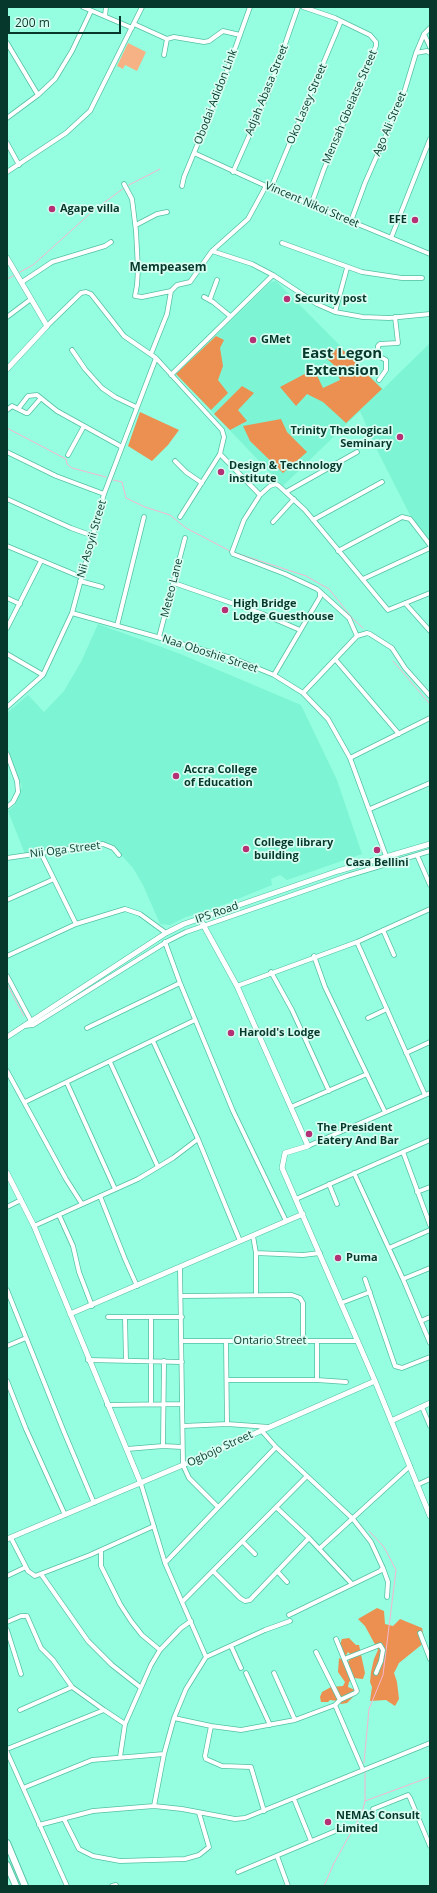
<!DOCTYPE html>
<style>
body{margin:0}
#map{position:relative;width:437px;height:1893px;overflow:hidden;background:#95fee0;font-family:"Open Sans",sans-serif}
canvas{display:block}
.frame{position:absolute;inset:0;border:8px solid #06382c;pointer-events:none}
.scale{position:absolute;left:8px;top:16px;width:113px;height:18px;box-sizing:border-box;border:2px solid #06382c;border-top:0;padding-left:5px;font-size:12px;line-height:14px;white-space:nowrap;color:#06382c;-webkit-text-stroke:3px #d7fef1;paint-order:stroke}
</style>
<div id="map">
<canvas width="437" height="1893"></canvas>
<div class="frame"></div>
<div class="scale">200 m</div>
</div>
<script>
const ctx = document.querySelector('canvas').getContext('2d');
ctx.lineJoin = 'round';
function fillPath(path, color) { ctx.fillStyle = color; ctx.fill(path, 'evenodd'); }
const toPath = rows => new Path2D(rows.map(r => 'M' + r).join(''));
function strokePath(path, color, width, dash) { ctx.strokeStyle = color; ctx.lineWidth = width; ctx.lineCap = dash ? 'butt' : 'round'; ctx.setLineDash(dash || []); ctx.stroke(path); }
function write(font, color, halo, rows, align = 'center') {
  ctx.font = font + ' "Open Sans",sans-serif'; ctx.lineWidth = 3.5; ctx.setLineDash([]); ctx.textBaseline = 'middle'; ctx.strokeStyle = halo; ctx.fillStyle = color; for (const [text, x, y, turn = 0] of rows) {
    ctx.save(); ctx.translate(x, y); ctx.rotate((+turn || 0) * Math.PI / 180); ctx.textAlign = isNaN(turn) ? turn : align; if (halo) ctx.strokeText(text, 0, 0); ctx.fillText(text, 0, 0); ctx.restore();
  }
}
const built = toPath([
 [276,281,383,389,430,343,430,543,411,517,376,448,360,411,283,486,176,374,271,282],
 [98,624,178,653,301,705,337,780,362,854,287,880,280,875,271,879,272,885,213,909,186,917,170,925,160,924,143,885,133,868,114,847,108,843,25,854,8,811,15,805,22,787,7,749,7,713,28,695,44,712,64,691,81,662]
]);
const green = toPath([
 [128,43,146,52,137,71,125,65,123,69,117,66]
]);
const forest = toPath([
 [216,336,224,340,220,348,223,366,218,380,228,393,211,410,176,374],
 [339,346,382,389,346,423,323,402,307,394,296,406,280,387,314,369,323,388,340,380,333,364,327,359],
 [242,386,254,393,238,410,247,421,230,430,214,414],
 [140,412,179,430,168,445,152,461,128,446],
 [281,419,287,432,307,452,283,473,250,441,243,426],
 [377,1608,384,1611,385,1624,393,1626,400,1619,422,1628,425,1642,399,1663,394,1673,397,1682,399,1699,395,1706,386,1700,370,1701,372,1687,370,1682,371,1672,374,1659,378,1650,365,1626,358,1619],
 [349,1638,356,1645,359,1645,365,1673,363,1679,354,1678,349,1682,348,1687,355,1690,353,1697,347,1703,341,1704,338,1701,330,1700,328,1702,321,1702,320,1697,322,1692,331,1687,343,1686,345,1682,338,1672,339,1658,346,1662,349,1661,350,1654,348,1652,345,1657,340,1644,342,1639]
]);
const stream = toPath([
 [127,186,160,169],
 [18,273,33,265,94,210,124,188],
 [7,279,15,275],
 [7,428,66,459,67,464,72,468,106,477],
 [113,480,122,482,126,498,145,507,170,515,186,528,230,551],
 [233,552,306,576,329,589,353,619,363,628],
 [393,661,430,704],
 [7,984,24,1016],
 [364,1763,369,1709,383,1675,396,1570,384,1547,369,1531],
 [365,1801,430,1777],
 [324,1886,334,1863,362,1813,365,1801,365,1772]
]);
const minor = toPath([
 [83,7,132,28],
 [303,7,335,18,370,35,376,42,376,46,324,169,311,205],
 [105,16,106,7],
 [134,24,167,39],
 [424,34,430,47],
 [7,43,38,95],
 [416,53,427,51,430,53],
 [164,55,167,39,174,37,204,42,209,41,223,31,240,35],
 [7,118,38,95,55,79,72,51,91,11],
 [7,143,19,165],
 [194,153,266,186,430,254],
 [7,172,66,133,90,111,142,7],
 [233,172,268,93,298,7],
 [124,184,132,199,136,231,138,269,137,285,135,296,142,297,171,291],
 [182,186,184,177,222,85,250,7],
 [271,188,341,21],
 [351,221,365,183,403,96,416,53,424,34,430,28],
 [136,225,157,214,167,212],
 [391,238,430,139],
 [282,243,362,272,402,278,422,278],
 [212,251,252,264,273,275,317,304,335,312,363,317,389,318,430,314],
 [22,282,52,262,105,246,111,242],
 [204,297,213,302,230,316],
 [210,299,217,280],
 [335,312,347,268],
 [7,317,31,299],
 [47,326,81,293,86,292,91,294,124,336,156,358,222,430,224,437,220,454,180,517],
 [72,350,85,369,102,388,115,397,136,407],
 [151,354,167,314,171,291,177,285,190,282,212,251,248,219,266,186],
 [171,375,273,275],
 [379,380,386,370,386,360,378,356,378,346,380,344,398,343,395,317],
 [18,409,26,413,28,413,41,398],
 [7,410,12,406,18,409,28,396,37,395,57,411,122,447],
 [7,452,56,476,104,494],
 [220,454,260,495],
 [68,455,84,426],
 [175,461,186,472,202,483],
 [286,492,357,452],
 [7,499,71,528,93,536],
 [313,520,382,482],
 [273,522,294,499],
 [7,546,81,577],
 [338,551,402,517,410,519,430,545],
 [363,579,430,548],
 [80,581,102,587],
 [174,583,263,614,300,630],
 [7,598,20,604],
 [405,603,430,631],
 [72,613,235,659,274,675,303,693,328,719,350,758,386,856],
 [117,626,144,517],
 [7,628,41,561],
 [357,636,349,618,317,589,285,574,233,554,232,552,244,520,260,495,270,486,276,484,279,486,305,510,388,610,430,593],
 [159,637,185,538],
 [7,654,43,675],
 [335,659,399,734],
 [274,675,320,597,320,592],
 [303,693,357,636,367,633,370,634,392,648,405,668,430,696],
 [7,707,43,675,72,613,104,494,156,358],
 [7,754,17,781,18,792,13,802,7,807],
 [350,758,430,718],
 [370,809,430,783],
 [41,853,76,924],
 [417,855,430,885],
 [7,858,103,844,113,848,119,855],
 [7,900,54,879],
 [383,930,394,955],
 [165,942,180,983,233,1111,286,1221],
 [357,942,425,1095],
 [7,956,76,924,125,909,140,914,166,933],
 [314,956,325,987,385,1112],
 [271,972,292,1010,329,1091],
 [7,976,31,1021],
 [237,986,357,942,430,909],
 [368,1018,387,1009],
 [24,1026,33,1025,168,941,186,932,347,876,430,851],
 [87,1028,180,983],
 [153,1041,198,1139,240,1241],
 [406,1053,430,1042],
 [110,1062,158,1167],
 [7,1071,66,1179,82,1204],
 [67,1083,115,1189],
 [25,1102,195,1020],
 [291,1107,367,1074],
 [308,1146,430,1093],
 [403,1152,430,1225],
 [354,1173,403,1279,430,1343],
 [329,1184,337,1204],
 [417,1192,430,1187],
 [100,1196,125,1259,137,1286],
 [296,1199,430,1140],
 [7,1207,21,1200],
 [59,1215,73,1246,79,1272,92,1306],
 [34,1226,138,1179,173,1158,198,1139],
 [253,1236,256,1253],
 [389,1248,430,1230],
 [180,1268,183,1465,189,1478,218,1507],
 [365,1279,395,1366,402,1368,430,1357],
 [403,1279,430,1268],
 [7,1290,64,1432,94,1503],
 [256,1295,256,1253,303,1255,320,1253],
 [181,1296,292,1295,300,1298,303,1303,303,1340],
 [341,1303,370,1292],
 [108,1317,182,1317],
 [125,1317,126,1361],
 [151,1318,151,1404],
 [421,1321,430,1317],
 [182,1341,357,1341],
 [226,1341,227,1424],
 [317,1341,317,1380],
 [7,1346,26,1338],
 [88,1360,182,1362],
 [227,1380,317,1380,346,1382],
 [7,1381,26,1429,65,1515],
 [107,1405,182,1404],
 [422,1407,430,1426],
 [183,1426,227,1424,269,1427],
 [261,1430,276,1447,353,1519,371,1542,383,1568,380,1571,289,1615],
 [163,1446,164,1361],
 [127,1449,163,1446,182,1447],
 [141,1484,165,1563,206,1657],
 [417,1485,430,1479],
 [277,1508,309,1538,352,1584],
 [11,1538,28,1571,35,1576,90,1555,154,1526],
 [243,1542,255,1554],
 [319,1549,410,1466],
 [101,1550,101,1566,120,1604,131,1621,142,1635,160,1650],
 [165,1563,276,1447],
 [383,1568,388,1582,387,1597],
 [277,1571,287,1582],
 [214,1572,240,1598,245,1601,250,1600,309,1538],
 [41,1574,88,1641,112,1665,140,1687],
 [7,1576,26,1567],
 [182,1602,307,1476],
 [7,1622,21,1616,27,1616,41,1648,53,1660,72,1687,104,1710],
 [7,1630,21,1674],
 [420,1633,430,1659],
 [336,1639,357,1691,355,1693,340,1700],
 [231,1646,241,1668],
 [344,1659,380,1645,383,1650,381,1661,376,1673],
 [246,1673,270,1725],
 [274,1673,295,1720],
 [335,1705,363,1770],
 [20,1710,72,1687],
 [174,1718,211,1726,241,1730,295,1720,335,1705,340,1700,316,1652],
 [211,1726,205,1756,206,1759,222,1766,251,1767,264,1811],
 [7,1749,104,1710,125,1724],
 [7,1752,67,1886],
 [120,1757,125,1724,151,1665,160,1650,181,1628,191,1621],
 [23,1788,92,1760,164,1754],
 [294,1799,311,1841],
 [154,1806,164,1754,174,1718,186,1689,206,1657,265,1630,290,1621],
 [373,1809,408,1795,410,1798,430,1846],
 [64,1819,79,1849,93,1856,120,1861,185,1859,199,1855,209,1847,199,1813],
 [39,1825,93,1811,154,1806,182,1809,235,1819,245,1818,430,1743],
 [277,1856,288,1886],
 [238,1872,345,1827],
 [112,1886,116,1885]
]);
const tertiary = toPath([
 [7,258,47,326,7,369],
 [200,919,237,986,308,1146,285,1153,282,1168,375,1381,430,1516],
 [7,1037,166,933,184,924,338,871,430,844],
 [7,1173,34,1226,141,1484],
 [70,1314,303,1214],
 [391,1421,430,1403],
 [7,1539,183,1465,375,1381]
]);
const secondary = toPath([
 [7,1843,25,1886],
 [7,1865,16,1886]
]);
const markers = [
 [52,209,4,"#b53176"],
 [415,220,4,"#b53176"],
 [287,299,4,"#b53176"],
 [253,340,4,"#b53176"],
 [400,437,4,"#b53176"],
 [221,472,4,"#b53176"],
 [225,610,4,"#b53176"],
 [176,776,4,"#b53176"],
 [246,849,4,"#b53176"],
 [377,850,4,"#b53176"],
 [231,1033,4,"#b53176"],
 [309,1134,4,"#b53176"],
 [338,1258,4,"#b53176"],
 [328,1822,4,"#b53176"]
];
const streetNames = [
 ["Adjah Abasa Street",267,90,-68],
 ["Obodai Adidon Link",216,97,-69],
 ["Oko Lasey Street",307,104,-67],
 ["Mensah Gbeiatse Street",350,107,-67],
 ["Ago Ali Street",390,124,-67],
 ["Vincent Nikoi Street",312,205,23],
 ["Nii Asoyii Street",92,539,-74],
 ["Meteo Lane",172,588,-76],
 ["Naa Oboshie Street",210,654,18],
 ["Nii Oga Street",65,850,-7],
 ["IPS Road",217,913,-19],
 ["Ontario Street",270,1341],
 ["Ogbojo Street",220,1449,-25]
];
const poiNames = [
 ["Agape villa",60,209],
 ["EFE",407,220,"right"],
 ["Security post",295,299],
 ["GMet",261,340],
 ["Trinity Theological",392,431,"right"],
 ["Seminary",392,444,"right"],
 ["Design & Technology",229,466],
 ["institute",229,479],
 ["High Bridge",233,604],
 ["Lodge Guesthouse",233,617],
 ["Accra College",184,770],
 ["of Education",184,783],
 ["College library",254,843],
 ["building",254,856],
 ["Casa Bellini",377,863,"center"],
 ["Harold's Lodge",239,1033],
 ["The President",317,1128],
 ["Eatery And Bar",317,1141],
 ["Puma",346,1258],
 ["NEMAS Consult",336,1816],
 ["Limited",336,1829]
];
const neighbourhoodNames = [
 ["Mempeasem",168,268]
];
const districtNames = [
 ["East Legon",342,354],
 ["Extension",342,371]
];
fillPath(built, '#7df4d3');
fillPath(green, '#f6b185');
fillPath(forest, '#eb9051');
strokePath(stream, '#f6b6cf', 1);
strokePath(minor, '#54c0a3', 5.5);
strokePath(tertiary, '#54c0a3', 6);
strokePath(secondary, '#54c0a3', 8);
strokePath(minor, '#fff', 4);
strokePath(tertiary, '#fff', 5);
strokePath(secondary, '#fff', 6);
for (const [x, y, r, color] of markers) { const dot = new Path2D(); dot.arc(x, y, r, 0, 2 * Math.PI); ctx.fillStyle = color; ctx.fill(dot); strokePath(dot, '#d7fef1', 1.5); }
write('11px', '#06382c', '#d7fef1', streetNames);
write('bold 11px', '#06382c', '#d7fef1', poiNames, 'left');
write('bold 12px', '#06382c', '#d7fef1', neighbourhoodNames);
write('bold 15px', '#06382c', '#d7fef1', districtNames);
</script>
